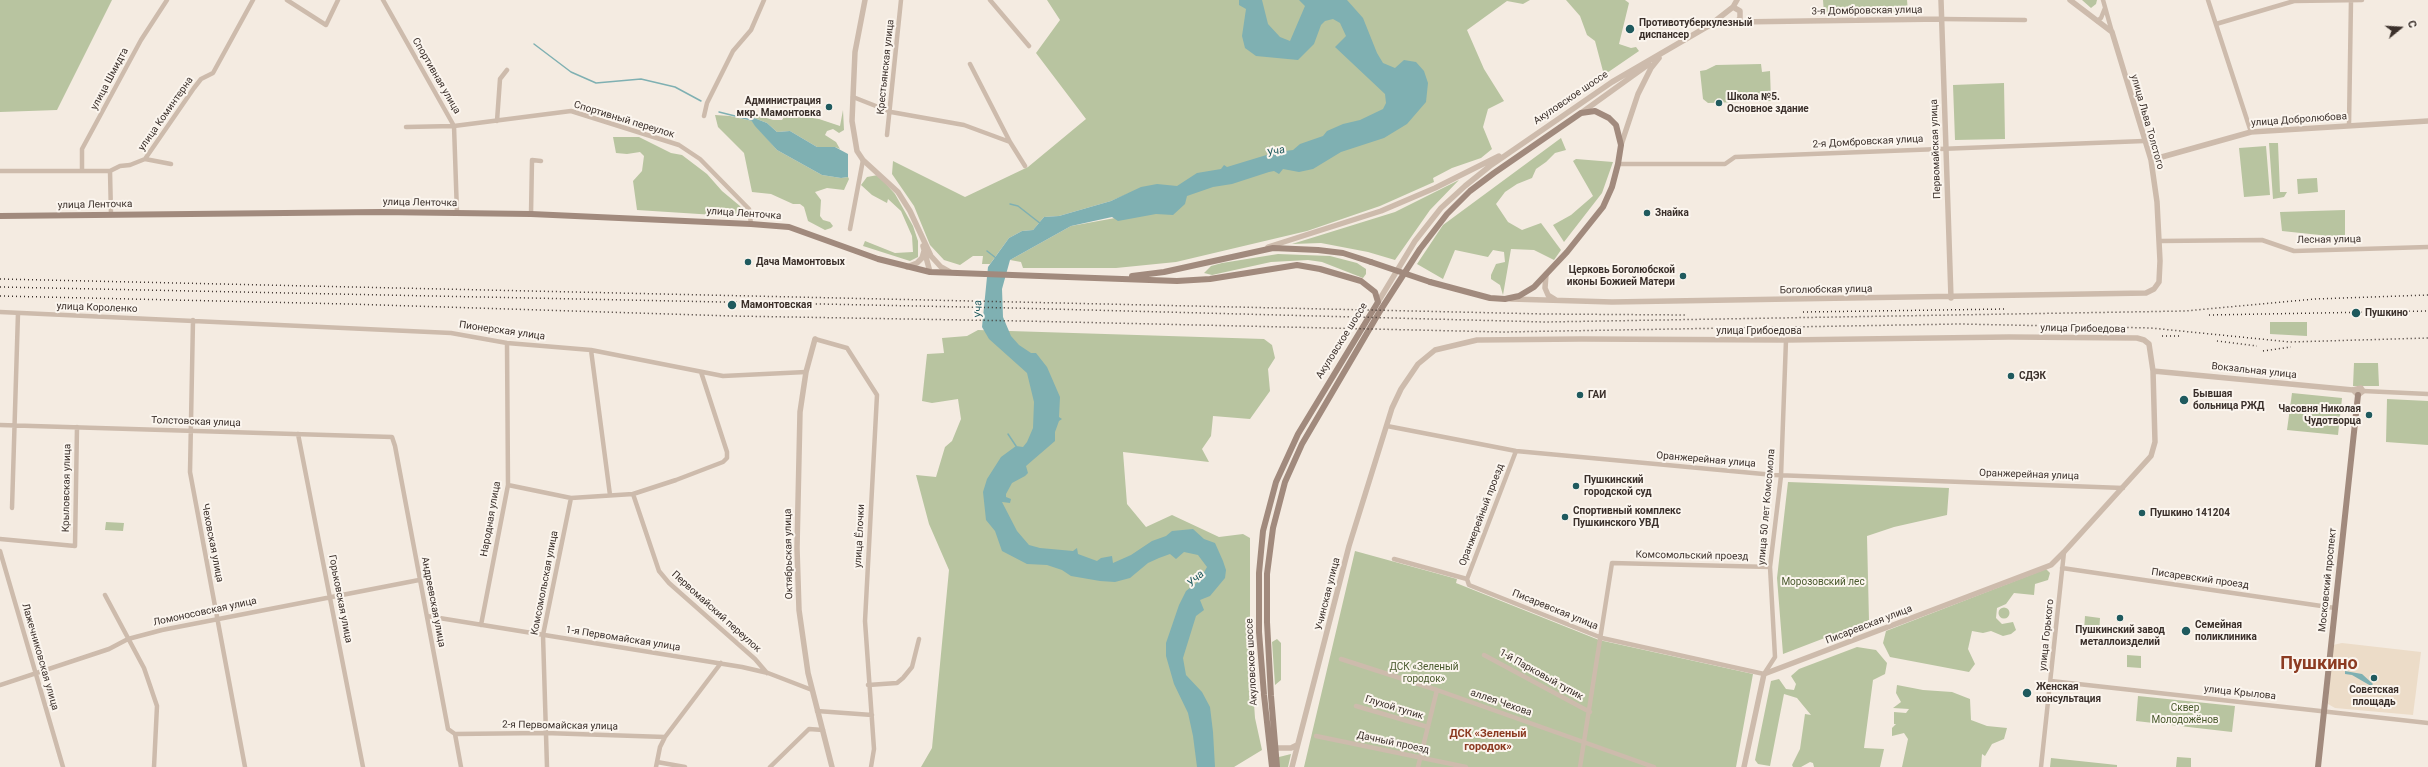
<!DOCTYPE html>
<meta charset="utf-8">
<style>
body{margin:0}
#map{position:relative;width:2428px;height:767px;overflow:hidden;background:#f4ebe1;font-family:Roboto,sans-serif}
canvas{display:block}
.north{position:absolute;left:2380px;top:8px;width:40px;height:40px;-webkit-text-stroke:3px #fbf5ee;paint-order:stroke;rotate:72deg;font-size:11px;font-weight:700;line-height:16px;text-align:center;color:#3b302b}
.north::after{content:'';display:block;margin:auto;width:14px;height:18px;background:#3b302b;clip-path:polygon(50% 0,100% 100%,50% 72%,0 100%)}
</style>
<div id="map">
<canvas width="2428" height="767"></canvas>
<div class="north">С</div>
</div>
<script>
const ctx = document.querySelector('canvas').getContext('2d');
ctx.lineJoin = 'round';
function fillPath(path, color) { ctx.fillStyle = color; ctx.fill(path, 'evenodd'); }
const toPath = rows => new Path2D(rows.map(r => 'M' + r).join(''));
function strokePath(path, color, width, dash) { ctx.strokeStyle = color; ctx.lineWidth = width; ctx.lineCap = dash ? 'butt' : 'round'; ctx.setLineDash(dash || []); ctx.stroke(path); }
function write(font, color, halo, rows, align = 'center') {
  ctx.font = font + ' Roboto,sans-serif'; ctx.lineWidth = 4; ctx.setLineDash([]); ctx.textBaseline = 'middle'; ctx.strokeStyle = halo; ctx.fillStyle = color; for (const [text, x, y, turn = 0] of rows) {
    ctx.save(); ctx.translate(x, y); ctx.rotate((+turn || 0) * Math.PI / 180); ctx.textAlign = isNaN(turn) ? turn : align; if (halo) ctx.strokeText(text, 0, 0); ctx.fillText(text, 0, 0); ctx.restore();
  }
}
const green = toPath([
 [0,0,112,0,57,110,0,112],
 [1047,0,1530,0,1523,4,1507,1,1467,30,1484,69,1504,101,1488,109,1483,127,1492,149,1481,158,1452,168,1433,178,1434,182,1380,206,1307,231,1176,262,1116,268,1023,268,1021,262,1010,260,1071,226,1115,218,1132,192,1111,201,1059,216,1044,217,1033,230,1022,231,1009,238,990,264,982,264,983,256,973,256,960,265,944,260,930,245,914,206,892,174,893,161,965,197,1028,167,1086,119,1036,53,1060,20],
 [1566,0,1625,0,1629,3,1619,44,1631,48,1636,47,1639,51,1604,75,1595,41,1587,35,1580,16],
 [1823,0,1907,0,1908,12,1824,13],
 [2082,0,2097,0,2096,4,2091,8],
 [1761,64,1762,72,1770,71,1771,101,1708,103,1703,99,1700,71,1706,70,1716,65],
 [2004,83,2005,139,1955,140,1953,85],
 [843,110,844,130,839,133,833,129,827,131,825,135,836,142,840,149,835,147,817,147,790,131,777,132,767,123,754,118,754,114,773,120,782,120,786,114,819,119,840,126],
 [715,115,730,116,752,121,777,150,822,175,841,178,848,177,849,179,844,190,827,188,815,192,821,200,820,216,823,220,830,222,833,226,831,228,825,230,808,221,804,207,800,204,793,204,771,194,752,192,744,153,718,127],
 [613,137,639,137,671,153,682,155,707,174,722,191,740,206,746,217,637,210,633,181,642,171,644,156,640,152,627,154,616,153],
 [1561,138,1566,150,1555,153,1546,162,1536,169,1532,178,1517,184,1505,192,1496,204,1508,222,1522,230,1541,223,1561,250,1554,260,1534,250,1511,249,1503,295,1500,285,1491,279,1491,275,1496,264,1505,262,1504,252,1493,250,1488,257,1455,250,1443,279,1417,264,1443,225],
 [2269,143,2278,143,2280,192,2287,192,2284,197,2273,199],
 [2266,146,2270,195,2244,197,2239,148],
 [1576,159,1613,162,1602,193,1564,242,1553,225,1571,215,1593,196,1573,161],
 [878,175,895,194,913,226,918,241,918,257,910,261,863,246,865,241,895,253,913,252,912,236,901,211,888,199,887,203,872,195,861,185,867,177],
 [2317,178,2318,192,2298,194,2297,179],
 [1459,180,1430,210,1395,260,1368,252,1321,243,1292,244,1395,212],
 [2345,210,2345,236,2329,236,2282,231,2280,212],
 [1278,254,1330,256,1357,263,1366,269,1366,274,1363,278,1322,262,1308,260,1271,262,1212,275,1204,273,1211,266,1222,263],
 [2270,322,2307,322,2307,336,2270,334],
 [978,330,1264,339,1272,345,1275,358,1268,369,1270,391,1250,419,1213,416,1211,436,1202,449,1209,462,1123,452,1127,504,1146,527,1172,515,1219,537,1243,534,1250,538,1250,646,1255,718,1262,750,1234,767,921,767,932,748,949,570,929,524,916,475,936,477,945,447,952,441,961,419,958,399,932,403,922,401,927,354,944,353,942,338,967,336],
 [2354,363,2378,363,2379,386,2353,386],
 [2292,393,2342,398,2338,435,2287,430],
 [2387,399,2428,401,2428,445,2386,442],
 [1788,482,1949,488,1947,515,1894,527,1867,536,1869,621,1783,654,1777,578],
 [106,522,124,523,123,531,105,530],
 [1355,551,1457,579,1456,583,1599,640,1753,674,1736,767,1304,767],
 [2046,569,2050,573,2048,580,2035,584,2034,595,2014,593,2006,604,1997,608,1996,618,2002,624,2013,622,2016,630,2011,634,2003,636,1991,631,1983,633,1972,631,1968,649,1975,664,1969,672,1890,657,1883,643,1886,631],
 '1998.5 613a5.5 5.5 0 1 1 11 0a5.5 5.5 0 1 1-11 0Z',
 [2085,616,2100,618,2099,633,2084,631],
 [1277,639,1281,643,1281,680,1275,685,1272,642],
 [1857,647,1876,650,1887,663,1885,674,1873,680,1864,748,1884,749,1880,767,1814,767,1813,763,1810,762,1801,767,1793,767,1792,765,1800,749,1805,714,1811,715,1797,698,1784,694,1770,766,1758,764,1755,760,1771,681,1779,679,1786,689,1794,690,1796,684,1791,676,1799,669],
 [2127,655,2141,656,2141,668,2127,667],
 [1897,685,1923,690,1952,692,1970,699,1971,720,1987,726,2007,728,2004,739,1992,744,1985,756,1982,754,1981,767,1902,767,1908,739,1904,733,1892,736,1892,728,1896,724,1894,724,1894,712,1906,713,1909,709,1893,708,1901,702,1896,693],
 [2138,696,2235,706,2232,732,2136,721],
 [1291,754,1288,767,1279,767,1279,757],
 [2177,757,2191,758,2191,767,2176,767],
 [2051,758,2117,765,2117,767,2050,767]
]);
const plaza = toPath([
 [2342,643,2421,652,2413,715,2335,708,2328,704,2333,645]
]);
const water = toPath([
 [1239,0,1262,0,1268,24,1280,37,1290,41,1305,6,1299,0,1347,0,1363,18,1377,53,1383,63,1395,68,1404,60,1416,62,1424,71,1428,83,1426,102,1407,124,1384,138,1341,152,1313,169,1299,172,1283,169,1279,174,1274,171,1269,172,1232,184,1213,187,1187,196,1185,204,1173,215,1156,214,1118,221,1112,217,1071,226,1010,260,1002,289,1003,317,1011,336,1019,345,1031,353,1036,353,1047,367,1060,397,1059,417,1062,419,1059,421,1055,432,1055,441,1026,466,1028,473,1025,476,1012,483,1006,494,1006,497,1011,499,1010,503,1002,502,1017,531,1029,545,1040,548,1073,551,1077,548,1078,554,1097,561,1101,558,1112,556,1113,563,1131,555,1152,541,1166,536,1172,531,1193,529,1204,539,1215,543,1223,561,1226,570,1225,578,1210,596,1200,600,1204,610,1196,616,1183,658,1186,675,1202,692,1210,707,1213,732,1215,767,1197,767,1193,736,1188,713,1174,684,1166,656,1166,643,1179,605,1186,591,1199,581,1207,567,1198,555,1184,552,1176,559,1170,554,1159,558,1148,563,1130,578,1115,582,1100,581,1071,576,1062,570,1047,565,1027,564,1002,551,995,531,986,520,983,492,987,479,1001,457,1016,446,1023,447,1027,442,1033,428,1034,402,1027,373,989,339,982,327,988,267,1009,238,1022,231,1033,230,1044,217,1059,216,1111,201,1141,187,1157,184,1177,186,1197,173,1221,169,1224,165,1227,167,1273,153,1281,155,1285,151,1293,150,1300,144,1323,136,1327,131,1343,124,1360,120,1383,109,1386,103,1385,94,1335,47,1346,36,1340,23,1333,19,1325,21,1321,25,1314,44,1298,60,1256,56,1245,48,1242,36,1246,9,1239,5],
 [754,118,767,123,777,132,790,131,817,147,835,147,848,154,848,177,841,178,822,175,777,150,755,126,751,120],
 [2345,671,2362,674,2373,684,2371,686,2352,675,2345,674]
]);
const stream = toPath([
 [534,44,571,72,596,83,641,79,675,87,701,101],
 [719,112,751,120],
 [1010,204,1018,206,1041,224],
 [987,251,996,258],
 [1008,434,1016,446]
]);
const minor = toPath([
 [287,0,326,25,338,0],
 [383,0,454,126,457,213],
 [990,0,1029,46],
 [2103,0,2112,32],
 [2208,0,2251,132],
 [1942,19,2025,20],
 [2097,21,2101,18,2105,8],
 [2216,24,2294,1,2362,0],
 [970,64,1010,142,1025,166],
 [853,97,891,112,964,125,1010,142],
 [704,116,707,103,733,51,751,30,764,0],
 [497,121,500,79,507,70],
 [2349,125,2351,0],
 [406,127,454,126,571,111,679,145,700,159,749,209,751,224],
 [887,135,901,0],
 [145,159,194,88,201,79,213,73,253,0],
 [1618,164,1725,164,1735,157,2144,141],
 [0,171,110,171,120,166,130,165,145,159,171,164],
 [82,171,82,149,141,40,167,0],
 [110,171,111,215],
 [531,214,532,160,541,161],
 [850,229,863,160],
 [2160,241,2262,240,2294,251,2428,247],
 [0,312,451,333,507,343,591,350,723,376,806,372],
 [193,320,190,472,245,767],
 [815,339,847,348,877,395,865,621,874,749,871,767],
 [591,350,610,495],
 [2363,391,2428,394],
 [0,425,392,437,395,446,448,729,455,734,461,767],
 [1387,426,1516,451,1774,475,2123,488],
 [298,434,363,767],
 [1516,451,1467,579,1469,585,1602,638,1764,674,1775,657,1770,567,1781,476,1786,340],
 [508,485,571,498,633,494,676,480,723,462,727,458,727,452,701,372],
 [633,494,659,571,669,583,755,659,767,673],
 [12,508,18,313],
 [0,539,75,546,77,427],
 [0,551,63,767],
 [1394,559,1467,579],
 [2062,568,2335,608],
 [105,595,144,668,157,706,154,767],
 [427,616,742,667,768,673,812,690],
 [481,625,508,485,507,343],
 [1484,655,1590,712],
 [1341,659,1437,690,1654,767],
 [2051,681,2428,723],
 [0,685,109,649,128,639,162,630,419,580],
 [868,685,897,683,903,678,912,667,919,639],
 [1356,706,1428,727],
 [817,711,872,715],
 [455,734,545,733,665,737],
 [1316,736,1466,767],
 [657,762,685,767],
 [547,767,543,635,571,498],
 [656,767,660,747,665,737,721,663],
 [770,767,809,729,823,730],
 [1418,767,1437,690],
 [1580,767,1612,563,1770,567],
 [2041,767,2064,552]
]);
const tertiary = toPath([
 [865,0,855,52,853,97,852,121,857,151,863,160,898,192,910,211,931,256,941,267,950,272],
 [1941,0,1951,298],
 [1733,7,1740,11,1740,18,1737,22],
 [1711,25,1737,22,1942,19],
 [1581,113,1649,64],
 [1621,145,1638,94,1651,68,1659,58],
 [2151,160,2251,132,2428,121],
 [923,246,930,272],
 [1268,247,1381,211,1435,188,1499,156],
 [907,267,917,263,922,258,924,251],
 [1546,274,1545,288,1548,295,1556,300],
 [1511,299,1612,302,2146,293,2154,289,2159,282,2160,261,2157,202,2151,160,2112,32,2070,0],
 [1378,302,1415,241,1441,208,1465,186,1490,166,1612,82,1710,25,1733,7,1737,0],
 [815,339,806,372,800,412,797,548,799,610,808,673,832,767],
 [2153,371,2353,390,2361,388,2363,391,2358,395,2353,390],
 [1272,748,1291,748,1297,745],
 [1292,767,1349,546,1392,408,1401,389,1418,364,1435,350,1477,340,1581,339,1786,340,2009,337,2137,338,2144,340,2149,344,2153,371,2155,442,2151,456,2064,552,2051,565,1764,674,1744,767]
]);
const secondary = toPath([
 [0,216,380,212,531,214,751,224,789,227,878,259,930,272,1177,281,1210,279,1297,265,1320,269,1361,281,1375,292,1378,302,1298,434,1276,482,1263,531,1259,573,1259,632,1264,695,1272,767],
 [1132,276,1164,272,1273,248,1318,250,1343,253,1371,262],
 [1277,767,1271,696,1267,622,1267,574,1273,528,1285,482,1302,444,1380,311,1420,249,1447,214,1470,191,1494,173,1581,113,1595,111,1609,118,1616,125,1621,145,1618,164,1612,187,1603,207,1567,252,1534,287,1519,296,1505,299,1490,298,1430,282],
 [2318,767,2358,395]
]);
const rail = toPath([
 [0,279,1545,314,1687,315],
 [0,287,1012,308,1545,322,2185,311,2315,299,2428,295],
 [0,296,348,304,732,316,1022,321,1503,332,1959,324,2151,328,2290,342,2428,338],
 [1803,312,2007,309],
 [2209,315,2428,311],
 [2162,336,2182,336],
 [2217,341,2257,346],
 [2263,351,2291,347]
]);
const secondaryBridge = toPath([
 [1371,262,1430,282]
]);
const markers = [
 [1630,29,5,"#1f5a5e"],
 [1719,103,4,"#1f5a5e"],
 [829,107,4,"#1f5a5e"],
 [1647,213,4,"#1f5a5e"],
 [748,262,4,"#1f5a5e"],
 [1683,276,4,"#1f5a5e"],
 [732,305,5,"#1f5a5e"],
 [2356,313,5,"#1f5a5e"],
 [2011,376,4,"#1f5a5e"],
 [1580,395,4,"#1f5a5e"],
 [2184,400,5,"#1f5a5e"],
 [2369,415,4,"#1f5a5e"],
 [1576,486,4,"#1f5a5e"],
 [2142,513,4,"#1f5a5e"],
 [1565,517,4,"#1f5a5e"],
 [2120,618,4,"#1f5a5e"],
 [2186,631,5,"#1f5a5e"],
 [2374,678,4,"#1f5a5e"],
 [2027,693,5,"#1f5a5e"]
];
const streetNames = [
 ["3-я Домбровская улица",1867,11,-1],
 ["Крестьянская улица",886,67,-84],
 ["Спортивная улица",436,76,60],
 ["улица Шмидта",110,79,-62],
 ["Акуловское шоссе",1571,98,-34],
 ["улица Коминтерна",166,114,-55],
 ["Спортивный переулок",624,120,17],
 ["улица Добролюбова",2299,120,-4],
 ["улица Льва Толстого",2147,122,74],
 ["2-я Домбровская улица",1868,142,-3],
 ["Первомайская улица",1936,149,-92],
 ["улица Ленточка",420,203,1],
 ["улица Ленточка",95,205,-1],
 ["улица Ленточка",744,214,4],
 ["Лесная улица",2329,240,-1],
 ["Боголюбская улица",1826,290,-1],
 ["улица Короленко",97,308,2],
 ["улица Грибоедова",2083,329,1],
 ["Пионерская улица",502,331,8],
 ["улица Грибоедова",1759,331],
 ["Акуловское шоссе",1342,341,-58],
 ["Вокзальная улица",2254,371,6],
 ["Толстовская улица",196,422,2],
 ["Оранжерейная улица",1706,460,5],
 ["Оранжерейная улица",2029,475,2],
 ["Крыловская улица",67,488,-89],
 ["улица 50 лет Комсомола",1767,507,-85],
 ["Оранжерейный проезд",1482,515,-69],
 ["Народная улица",491,519,-80],
 ["улица Ёлочки",860,536,-87],
 ["Чеховская улица",212,543,79],
 ["Октябрьская улица",789,554,-91],
 ["Комсомольский проезд",1692,556,1],
 ["Писаревский проезд",2200,579,8],
 ["Московский проспект",2328,580,-84],
 ["Комсомольская улица",545,583,-79],
 ["Учинская улица",1328,594,-76],
 ["Горьковская улица",340,599,79],
 ["Андреевская улица",433,602,79],
 ["Писаревская улица",1555,610,22],
 ["Ломоносовская улица",205,612,-12],
 ["Первомайский переулок",716,612,42],
 ["Писаревская улица",1869,625,-21],
 ["улица Горького",2047,635,-84],
 ["1-я Первомайская улица",623,639,9],
 ["Лажечниковская улица",40,657,74],
 ["Акуловское шоссе",1252,662,-93],
 ["1-й Парковый тупик",1541,675,29],
 ["улица Крылова",2240,693,6],
 ["аллея Чехова",1501,703,19],
 ["Глухой тупик",1394,708,17],
 ["2-я Первомайская улица",560,726,1],
 ["Дачный проезд",1393,743,12]
];
const poiNames = [
 ["Противотуберкулезный",1639,23],
 ["диспансер",1639,35],
 ["Школа №5.",1727,97],
 ["Основное здание",1727,109],
 ["Администрация",821,101,"right"],
 ["мкр. Мамонтовка",821,113,"right"],
 ["Знайка",1655,213],
 ["Дача Мамонтовых",756,262],
 ["Церковь Боголюбской",1675,270,"right"],
 ["иконы Божией Матери",1675,282,"right"],
 ["Мамонтовская",741,305],
 ["Пушкино",2365,313],
 ["СДЭК",2019,376],
 ["Бывшая",2193,394],
 ["больница РЖД",2193,406],
 ["ГАИ",1588,395],
 ["Часовня Николая",2361,409,"right"],
 ["Чудотворца",2361,421,"right"],
 ["Пушкинский",1584,480],
 ["городской суд",1584,492],
 ["Спортивный комплекс",1573,511],
 ["Пушкинского УВД",1573,523],
 ["Пушкино 141204",2150,513],
 ["Семейная",2195,625],
 ["поликлиника",2195,637],
 ["Пушкинский завод",2120,630,"center"],
 ["металлоизделий",2120,642,"center"],
 ["Женская",2036,687],
 ["консультация",2036,699],
 ["Советская",2374,690,"center"],
 ["площадь",2374,702,"center"]
];
const parkNames = [
 ["Морозовский лес",1823,582],
 ["ДСК «Зеленый",1424,667],
 ["городок»",1424,679],
 ["Сквер",2185,708],
 ["Молодожёнов",2185,720]
];
const waterNames = [
 ["Уча",1276,152,-15],
 ["Уча",979,309,-96],
 ["Уча",1196,579,-42]
];
const neighbourhoodNames = [
 ["ДСК «Зеленый",1488,734],
 ["городок»",1488,747]
];
const townNames = [
 ["Пушкино",2319,664]
];
fillPath(green, '#b8c4a0');
fillPath(plaza, '#ecdcc8');
fillPath(water, '#7fb0b2');
strokePath(stream, '#7fb0b2', 1.5);
strokePath(minor, '#cdbbac', 4.5);
strokePath(tertiary, '#cdbbac', 5.5);
strokePath(secondary, '#a18a7d', 6);
strokePath(rail, '#3b302b', 1.5, [1, 3]);
strokePath(secondaryBridge, '#a18a7d', 6);
for (const [x, y, r, color] of markers) { const dot = new Path2D(); dot.arc(x, y, r, 0, 2 * Math.PI); ctx.fillStyle = color; ctx.fill(dot); strokePath(dot, '#fbf5ee', 1.5); }
write('10px', '#3b302b', '#fbf5ee', streetNames);
write('bold 10px', '#3b302b', '#fbf5ee', poiNames, 'left');
write('10px', '#4a5a2e', '#fbf5ee', parkNames);
write('italic 11px', '#1f5a5e', '#fbf5ee', waterNames);
write('bold 11px', '#8c3b22', '#fbf5ee', neighbourhoodNames);
write('bold 18px', '#8c3b22', '#fbf5ee', townNames);
</script>
